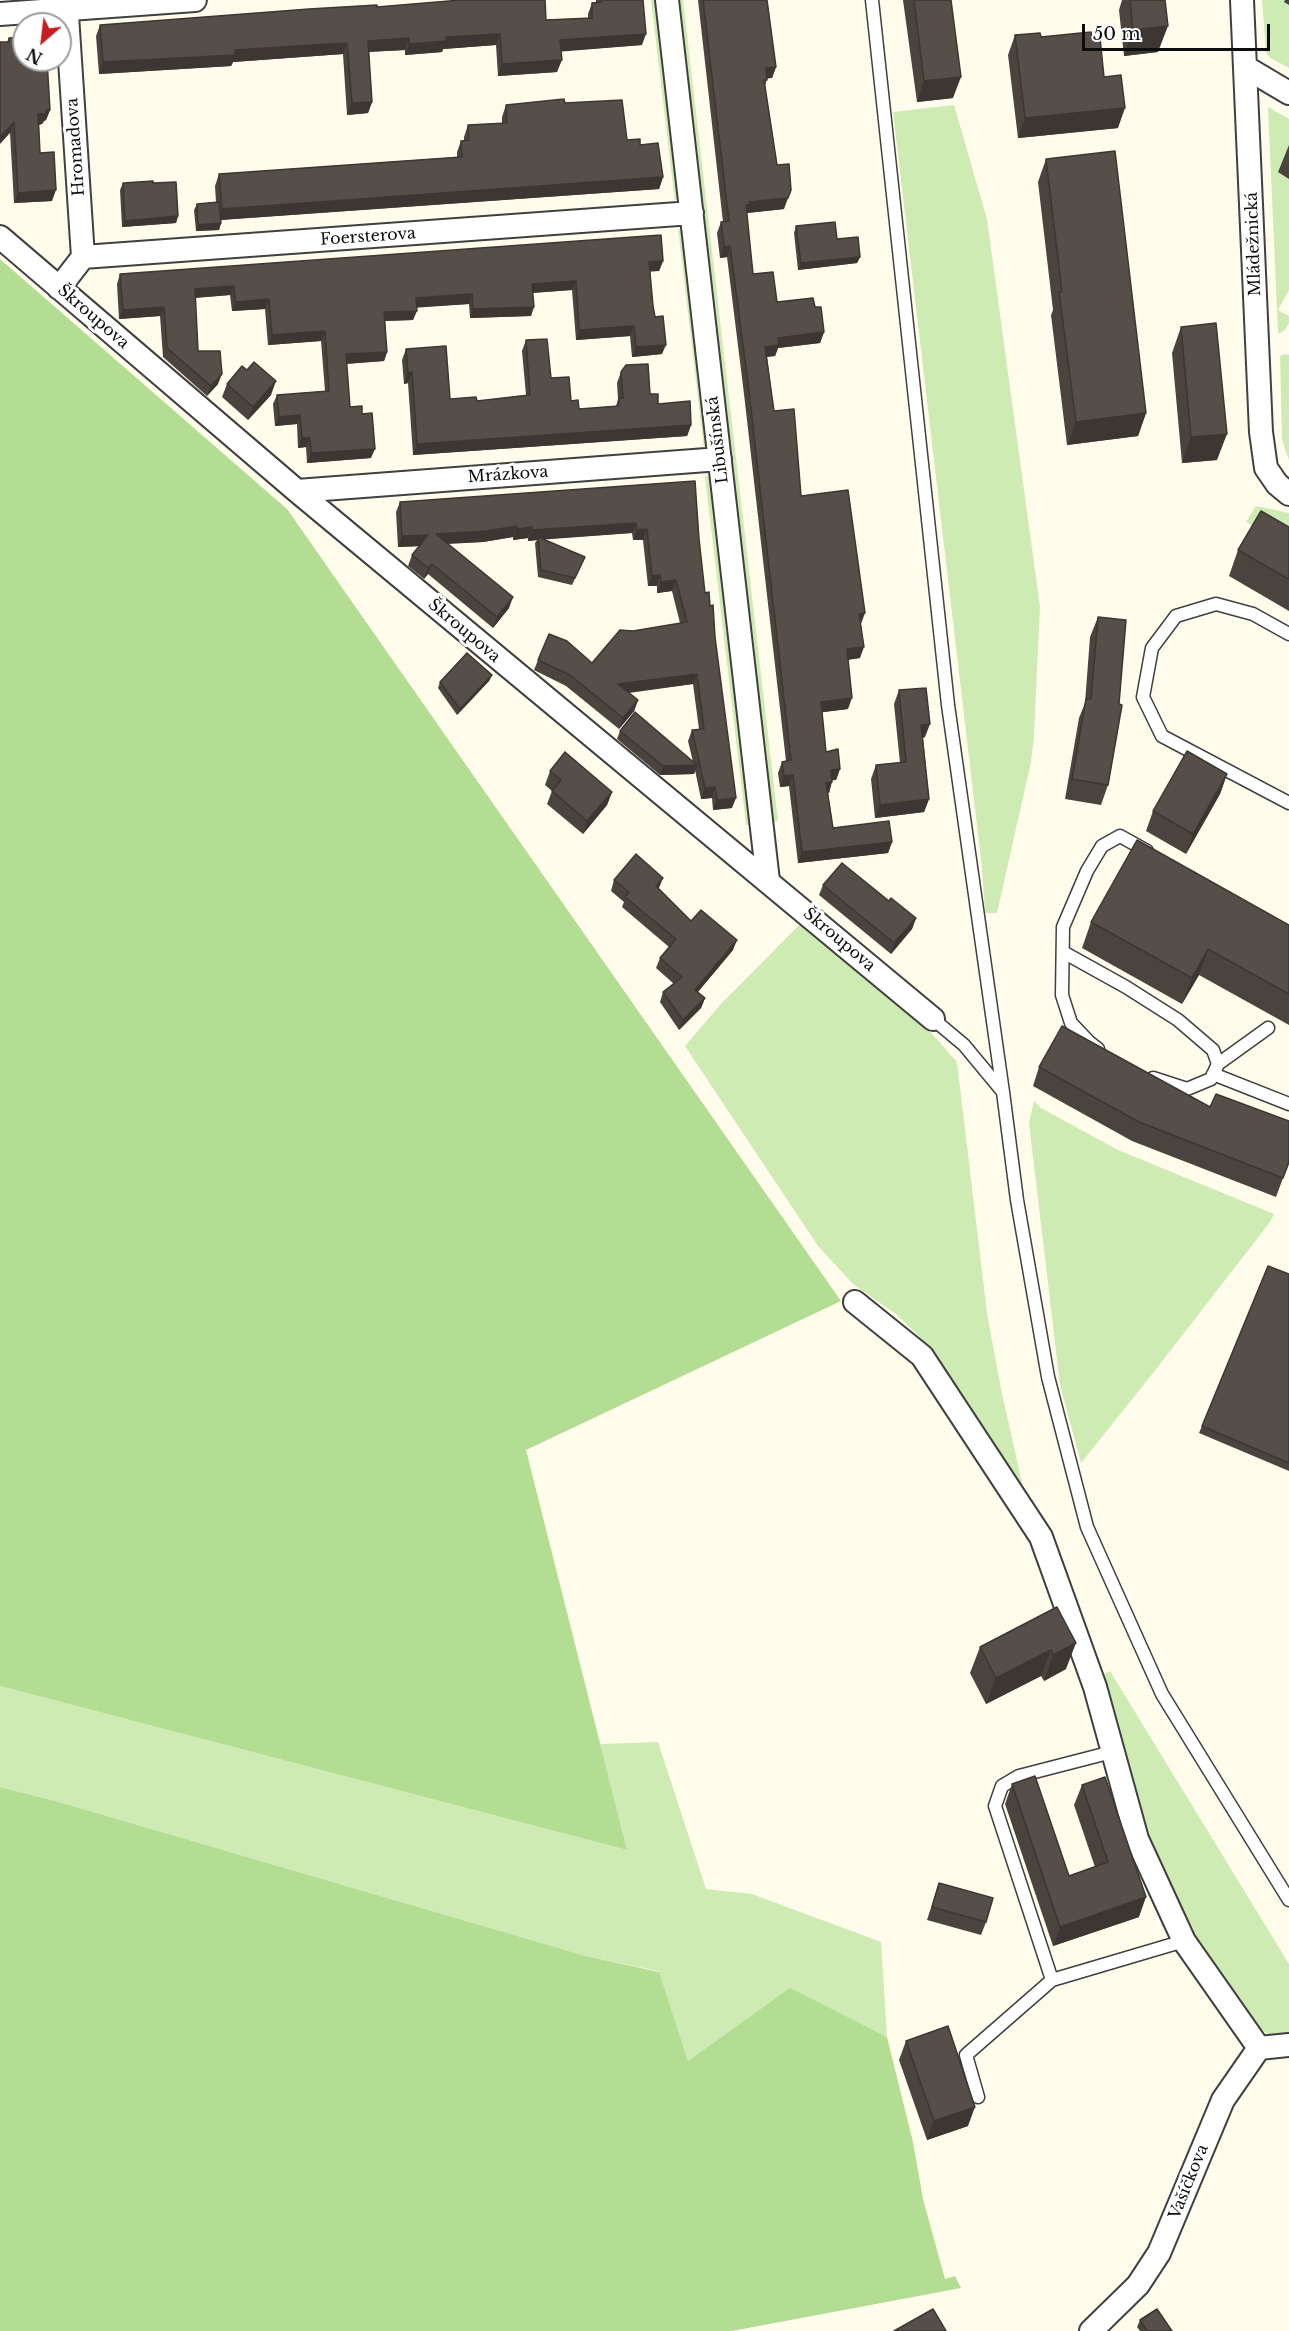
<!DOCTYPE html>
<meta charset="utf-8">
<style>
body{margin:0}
#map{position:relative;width:1289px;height:2331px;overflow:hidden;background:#fffcec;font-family:"Libre Baskerville",serif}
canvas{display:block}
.north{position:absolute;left:12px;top:12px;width:60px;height:60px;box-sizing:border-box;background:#fff;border:2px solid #9e9e9e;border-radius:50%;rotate:208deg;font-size:16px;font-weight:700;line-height:24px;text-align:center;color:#0d0d0d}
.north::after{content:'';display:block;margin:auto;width:21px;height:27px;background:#c41e20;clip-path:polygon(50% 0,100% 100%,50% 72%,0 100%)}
.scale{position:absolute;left:1082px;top:24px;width:188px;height:27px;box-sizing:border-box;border:3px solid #0d0d0d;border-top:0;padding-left:8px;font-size:18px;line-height:21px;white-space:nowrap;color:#0d0d0d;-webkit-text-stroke:4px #fff;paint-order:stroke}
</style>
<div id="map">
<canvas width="1289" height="2331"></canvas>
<div class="north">N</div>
<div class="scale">50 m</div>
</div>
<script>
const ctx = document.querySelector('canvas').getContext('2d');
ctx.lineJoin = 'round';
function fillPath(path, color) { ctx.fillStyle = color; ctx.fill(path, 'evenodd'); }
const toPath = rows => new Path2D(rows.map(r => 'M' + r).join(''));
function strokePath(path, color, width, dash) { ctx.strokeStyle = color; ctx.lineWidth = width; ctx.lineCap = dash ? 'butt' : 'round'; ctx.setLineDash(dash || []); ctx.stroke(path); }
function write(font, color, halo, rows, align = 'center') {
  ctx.font = font + ' "Libre Baskerville",serif'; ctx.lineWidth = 6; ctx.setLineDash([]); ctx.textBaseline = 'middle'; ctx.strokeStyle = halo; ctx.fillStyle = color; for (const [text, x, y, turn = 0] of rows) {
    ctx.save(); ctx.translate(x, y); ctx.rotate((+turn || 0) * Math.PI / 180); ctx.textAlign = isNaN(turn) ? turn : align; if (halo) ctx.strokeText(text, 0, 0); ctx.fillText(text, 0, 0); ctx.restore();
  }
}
const green = toPath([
 [651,0,656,0,679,194,675,202],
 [677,0,683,0,778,821,772,822],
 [1262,0,1285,0,1289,5,1289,68,1269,57,1266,52],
 [954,105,987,219,1040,607,1034,735,1031,762,997,913,985,913,982,868,893,112],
 [1268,107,1289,119,1289,290,1278,310,1289,316,1289,323,1285,330,1280,333,1278,333],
 [678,228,684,233,709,442,704,449],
 [1285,354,1289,355,1289,460,1282,440,1280,356],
 [705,476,708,476,712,482,751,824,746,825],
 [1256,506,1289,513,1289,546,1246,522],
 [805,919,917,1017,957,1062,987,1313,1001,1389,1026,1501,948,1374,919,1336,897,1315,853,1284,818,1246,685,1046,720,1005],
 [1034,1101,1041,1108,1118,1150,1274,1214,1270,1222,1157,1368,1081,1463,1060,1385,1029,1123],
 [1110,1671,1289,1964,1289,2037,1283,2039,1268,2034,1255,2025,1201,1952,1147,1834,1103,1675],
 [0,1686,627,1850,600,1744,658,1742,706,1889,752,1894,881,1942,887,2037,790,1989,688,2061,658,1971,586,1956,59,1802,0,1787]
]);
const forest = toPath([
 [0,259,287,509,841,1301,526,1450,627,1850,0,1686],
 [0,1787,59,1802,586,1956,659,1972,688,2061,790,1988,887,2037,913,2142,923,2199,945,2279,955,2276,961,2288,732,2331,0,2331]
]);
const service = toPath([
 [872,0,948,705,1003,1092],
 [1289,634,1253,614,1216,604,1176,616,1152,648,1143,697,1162,736,1289,803],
 [1063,952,1126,987,1178,1020,1213,1050,1218,1064,1211,1079,1187,1089,1153,1078],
 [933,1019,964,1045,1003,1092,1017,1200,1048,1377,1087,1527,1162,1694,1289,1900],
 [1098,1049,1089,1042,1071,1023,1062,995,1063,927,1087,871,1102,846,1120,836,1147,851],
 [1218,1064,1268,1028],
 [1213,1074,1289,1104],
 [1112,1752,1019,1776,1002,1786,995,1806,1052,1980,1184,1941],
 [978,2097,966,2055,1052,1980]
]);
const minor = toPath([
 [66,0,83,257],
 [667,0,768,881],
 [1242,0,1261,432,1266,468,1277,484,1289,494],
 [0,14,195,0],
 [1245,67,1289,93],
 [0,237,297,491,933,1019],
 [59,288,83,257,692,213],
 [297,491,720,459],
 [855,1302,922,1356,1041,1537,1095,1687,1137,1839,1184,1941,1259,2048],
 [1091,2331,1138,2285,1159,2253,1223,2100,1259,2048,1289,2045]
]);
const wall = toPath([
 [596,0,643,0,642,45,561,51,557,72,498,76,496,45,443,49,442,52,405,55,405,50,369,52,372,102,368,113,347,115,343,54,233,62,231,66,99,74,96,36,100,25,377,7,546,20,588,18,588,14,592,3,596,2],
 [698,0,767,0,776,67,772,78,767,78,765,86,784,209,747,213,753,274,777,302,815,307,824,332,820,343,778,348,775,356,767,357,774,411,801,496,861,624,860,658,848,660,848,709,822,712,826,752,840,769,836,780,832,780,829,793,828,793,833,828,892,842,888,853,798,863,789,786,780,787,778,773,782,762,786,761,744,394,727,257,720,258,717,233,721,222,723,222],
 [903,0,951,0,953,98,917,102],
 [1122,0,1165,0,1158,52,1124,56,1119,10],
 [1285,0,1289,0,1289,5,1284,2],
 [1015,35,1041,37,1092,37,1104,77,1118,128,1018,138,1008,55],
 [9,38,50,110,46,120,44,121,42,124,39,125,40,153,52,201,14,203,10,133,7,42],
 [565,103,627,140,640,145,663,177,659,189,221,220,221,223,219,230,196,231,194,210,197,204,216,202,215,186,219,174,457,157,457,152,461,141,464,140,464,137,468,125,502,123,502,117,506,105],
 [1289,145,1289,179,1278,172],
 [1046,159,1146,413,1138,436,1067,445,1051,315,1053,310,1038,182],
 [123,183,153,183,178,216,176,223,122,227,120,190],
 [796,226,837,239,860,257,857,263,798,270,794,233],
 [663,261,659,271,650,271,653,306,662,354,632,357,630,336,576,340,572,290,533,293,531,316,470,318,469,304,416,307,413,320,385,321,387,352,384,361,346,364,350,407,362,414,371,458,307,463,306,447,298,448,297,424,275,426,273,404,277,395,325,391,321,341,268,345,265,309,232,311,230,295,195,298,198,351,218,384,207,396,163,357,160,316,119,319,117,284,120,274],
 [1181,327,1217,460,1182,463,1172,353],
 [526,340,551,378,579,409,616,406,618,399,617,383,621,372,650,394,658,404,691,425,687,436,413,455,408,383,404,384,402,360,406,349,450,399,477,401,526,395,522,351],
 [247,370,271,395,248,420,222,397,227,384],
 [695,481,699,539,705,593,710,606,715,637,732,808,713,810,712,798,701,799,695,770,694,774,660,775,617,739,620,731,693,762,688,741,692,730,699,729,693,684,629,693,638,700,634,711,619,729,566,686,534,670,538,660,592,663,633,631,680,623,672,591,657,593,657,586,648,586,643,540,633,540,632,533,544,539,585,557,572,585,538,577,535,543,537,540,528,541,528,538,513,540,513,537,483,542,448,544,509,608,493,628,428,574,424,579,408,566,412,555,419,546,398,547,396,512,400,502],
 [1289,527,1289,611,1229,576,1238,550],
 [1098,617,1108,785,1101,805,1065,799,1079,718,1085,703,1090,637],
 [492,675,489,681,457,715,438,688,440,682],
 [899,690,925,737,923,738,929,799,924,812,875,818,871,779,876,765,900,763,894,704],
 [550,771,612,792,607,805,583,834,547,804,552,791,545,785],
 [1227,774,1220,794,1186,854,1146,831,1153,811],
 [614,880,659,889,691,921,733,950,698,992,705,998,701,1008,679,1030,660,1002,663,992,674,984,656,968,660,958,669,947,622,907,624,902,611,891],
 [823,885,916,918,912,929,891,954,819,895],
 [1091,922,1289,925,1289,1025,1199,975,1182,1004,1082,948],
 [1039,1067,1289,1162,1276,1197,1132,1141,1033,1086],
 [1289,1274,1289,1471,1199,1433,1202,1426],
 [1057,1607,1066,1669,1044,1681,1041,1676,986,1704,970,1673,980,1647],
 [1012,1784,1069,1876,1095,1867,1074,1805,1082,1785,1139,1917,1053,1946,1005,1804],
 [939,1883,986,1922,981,1935,927,1920],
 [906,2041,968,2126,927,2140,899,2060],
 [1140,2320,1172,2331,1140,2331,1137,2327]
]);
const shadedWall = toPath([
 [1168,26,1158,52,1124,56,1133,30],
 [500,34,496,45,443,49,442,52,405,55,409,44,446,37],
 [646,34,642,45,556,52,560,40],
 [409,38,405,50,364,52,368,41],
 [347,43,343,54,233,62,231,66,99,74,103,62,235,50],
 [562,60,557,72,498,76,502,64],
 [776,67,772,78,762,79,766,68],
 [961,77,953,98,917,102,924,81],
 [372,102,368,113,347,115,352,103],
 [1125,108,1118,128,1018,138,1025,118],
 [46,110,50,110,46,120,44,121,42,124,34,125,38,114],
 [14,122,10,133,0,144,0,137],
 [663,177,659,189,218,220,222,209],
 [56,190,52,201,14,203,18,193],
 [788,198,784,209,747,213,746,205,749,202],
 [178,216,176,223,122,227,125,221],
 [221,223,219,230,196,231,198,225],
 [730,246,727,257,720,258,724,247],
 [860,257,857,263,798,270,801,263],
 [663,261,659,271,646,272,649,262],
 [576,281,572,290,529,293,532,284],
 [234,286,230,295,191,298,195,289],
 [472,294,469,304,412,308,416,298],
 [269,299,265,309,232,311,235,302],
 [164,307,160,316,119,319,123,310],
 [534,307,531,316,470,318,473,309],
 [417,311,413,320,381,321,384,312],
 [634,326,630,336,576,340,579,330],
 [325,331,321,341,268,345,272,335],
 [824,332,820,343,778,348,775,356,761,357,765,347,778,338],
 [666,345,662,354,632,357,636,347],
 [387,352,384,361,342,364,346,354],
 [412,372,408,383,404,384,408,373],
 [222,374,218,384,207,396,211,386],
 [276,381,271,395,248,420,253,407],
 [1146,413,1138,436,1067,445,1076,422],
 [300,415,297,424,275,426,279,417],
 [691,425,687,436,413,455,417,444],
 [1227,434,1217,460,1182,463,1191,437],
 [302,438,310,438,306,447,298,448],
 [375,449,371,458,307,463,311,453],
 [636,523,632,533,538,540,538,537,537,540,528,541,532,530],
 [517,526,513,537,483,542,432,544,436,534],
 [532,527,528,538,513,540,517,529],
 [647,529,643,540,633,540,637,530],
 [428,535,424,546,398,547,402,536],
 [432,564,428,574,424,579,428,568],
 [660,575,657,586,648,586,652,576],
 [676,580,672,591,657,593,661,582],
 [513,597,509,608,493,628,497,617],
 [865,613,861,624,859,614],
 [864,647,860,658,843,660,847,649],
 [697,674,693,684,614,694,618,684],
 [492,675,489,681,457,715,460,709],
 [852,698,848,709,817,713,821,702],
 [638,700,634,711,619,729,623,718],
 [930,724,925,737,916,738,921,725],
 [697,765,694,774,660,775,663,766],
 [840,769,836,780,827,781,831,770],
 [1227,774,1220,794,1186,854,1193,834],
 [793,775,789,786,780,787,784,776],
 [832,782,829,793,822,793,826,783],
 [715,787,712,798,701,799,705,788],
 [612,792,607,805,583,834,587,821],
 [736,798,732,808,713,810,717,800],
 [929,799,924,812,875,818,880,805],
 [892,842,888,853,798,863,802,852],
 [663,878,659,888,653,896,656,886],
 [916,918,912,929,891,954,894,943],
 [737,940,733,950,691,1000,695,990],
 [1208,949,1199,975,1182,1004,1192,978],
 [705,998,701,1008,679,1030,683,1020],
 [1076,1643,1066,1669,1044,1681,1053,1655],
 [1051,1650,1041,1676,986,1704,996,1678],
 [1146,1897,1139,1917,1053,1946,1060,1927],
 [975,2107,968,2126,927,2140,934,2121]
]);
const building = toPath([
 [461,0,545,0,546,20,592,18,592,3,601,2,601,0,643,0,646,34,560,40,562,60,502,64,500,34,446,37,446,41,409,44,409,38,368,41,372,102,352,103,347,43,235,50,235,55,103,62,100,25,309,9,377,5,377,7,461,0],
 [703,0,767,0,776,67,766,68,767,80,764,80,777,165,789,164,791,190,788,198,749,202,750,205,746,205,753,274,773,272,777,302,813,298,815,307,821,307,824,332,778,338,779,345,765,347,774,411,794,409,801,496,848,490,865,613,859,614,864,647,847,649,852,698,821,702,826,752,838,749,840,769,831,770,832,782,826,783,833,828,889,821,892,842,802,852,793,775,784,776,782,762,791,760,748,383,730,246,724,247,721,222,729,221,703,0],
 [914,0,951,0,961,77,924,81,914,0],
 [1130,0,1165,0,1168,26,1133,30,1130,0],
 [1091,32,1092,37,1100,38,1104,77,1121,75,1125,108,1025,118,1015,35,1040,33,1041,37,1091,32],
 [24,37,24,60,47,60,50,110,46,110,46,114,38,114,40,153,54,152,56,190,18,193,14,122,0,137,0,42,9,42,9,38,24,37],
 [564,99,565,103,622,100,627,140,640,139,640,145,658,143,663,177,222,209,219,174,462,157,461,141,469,140,468,125,507,123,506,105,564,99],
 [1115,151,1146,413,1076,422,1059,292,1062,292,1046,159,1115,151],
 [153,181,153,183,176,182,178,216,125,221,123,183,153,181],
 [219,202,221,223,198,225,197,204,219,202],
 [835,222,837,239,858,237,860,257,801,263,796,226,835,222],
 [661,235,663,261,649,262,653,306,655,317,663,316,666,345,636,347,634,326,579,330,576,281,532,284,534,307,473,309,472,294,416,298,417,311,384,312,387,352,346,354,350,407,362,406,362,414,372,413,375,449,311,453,310,438,302,438,300,415,279,417,277,395,329,391,325,331,272,335,269,299,235,302,234,286,195,289,198,351,220,351,222,374,211,386,167,348,164,307,123,310,120,274,661,235],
 [1216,323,1227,434,1191,437,1181,327,1216,323],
 [547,339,551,378,569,377,571,401,578,400,579,409,619,406,619,398,623,398,621,372,626,365,648,364,650,394,658,394,658,404,690,401,691,425,417,444,412,372,408,373,406,349,446,346,450,399,476,397,477,401,530,395,526,340,547,339],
 [254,362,276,381,253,407,227,384,242,366,247,370,254,362],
 [695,481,699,539,705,593,709,592,710,606,713,605,715,637,736,798,717,800,715,787,705,788,692,730,704,729,697,674,618,684,638,700,623,718,570,675,538,660,549,634,567,641,592,663,620,630,633,631,687,622,676,580,661,582,660,575,652,576,647,529,637,530,636,523,532,530,532,527,517,529,517,526,487,531,436,534,513,597,497,617,432,564,428,568,412,555,428,535,402,536,400,502,695,481],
 [1261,511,1289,527,1289,579,1238,550,1261,511],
 [538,537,585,557,575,578,541,570,538,537],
 [1098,617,1126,620,1119,704,1122,705,1108,785,1072,779,1086,699,1091,699,1098,617],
 [467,653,492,675,460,709,440,682,467,653],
 [926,688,930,724,921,725,929,799,880,805,876,765,906,762,899,690,926,688],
 [635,712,697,765,663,766,620,731,635,712],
 [1187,751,1227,774,1193,834,1153,811,1187,751],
 [565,752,612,792,587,821,552,791,561,780,550,771,565,752],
 [1137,840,1289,925,1289,994,1208,949,1192,978,1091,922,1137,840],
 [636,854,663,878,656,886,691,921,701,910,737,940,695,990,705,998,683,1020,663,992,682,977,660,958,676,939,625,897,629,892,614,880,636,854],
 [842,863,889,901,891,898,916,918,894,943,823,885,842,863],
 [1062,1026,1210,1107,1216,1094,1289,1121,1289,1162,1283,1178,1139,1122,1039,1067,1062,1026],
 [1268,1266,1289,1274,1289,1463,1202,1426,1268,1266],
 [1057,1607,1076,1643,1053,1655,1051,1650,996,1678,980,1647,1057,1607],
 [1035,1776,1069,1876,1108,1862,1082,1785,1105,1777,1146,1897,1060,1927,1012,1784,1035,1776],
 [939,1883,993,1898,986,1922,932,1907,939,1883],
 [948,2026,975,2107,934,2121,906,2041,948,2026],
 [933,2309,946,2331,894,2331,933,2309],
 [1157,2309,1172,2331,1147,2331,1140,2320,1157,2309]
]);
const streetNames = [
 ["Hromadova",76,147,-94],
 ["Foersterova",368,237,-4],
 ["Mládežnická",1254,244,-92],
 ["Škroupova",93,317,41],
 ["Libušínská",718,440,-97],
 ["Mrázkova",508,475,-4],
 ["Škroupova",464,631,40],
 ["Škroupova",839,940,40],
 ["Vašíčkova",1189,2182,-68]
];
fillPath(green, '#cfebb4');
fillPath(forest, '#b2dd92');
strokePath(service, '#404040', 15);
strokePath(minor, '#404040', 26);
strokePath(service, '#fff', 12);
strokePath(minor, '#fff', 22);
fillPath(wall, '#4a433e');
fillPath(shadedWall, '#3c3732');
fillPath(building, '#564e48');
strokePath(building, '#3c3732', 1.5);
write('16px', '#0d0d0d', '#fff', streetNames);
</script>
